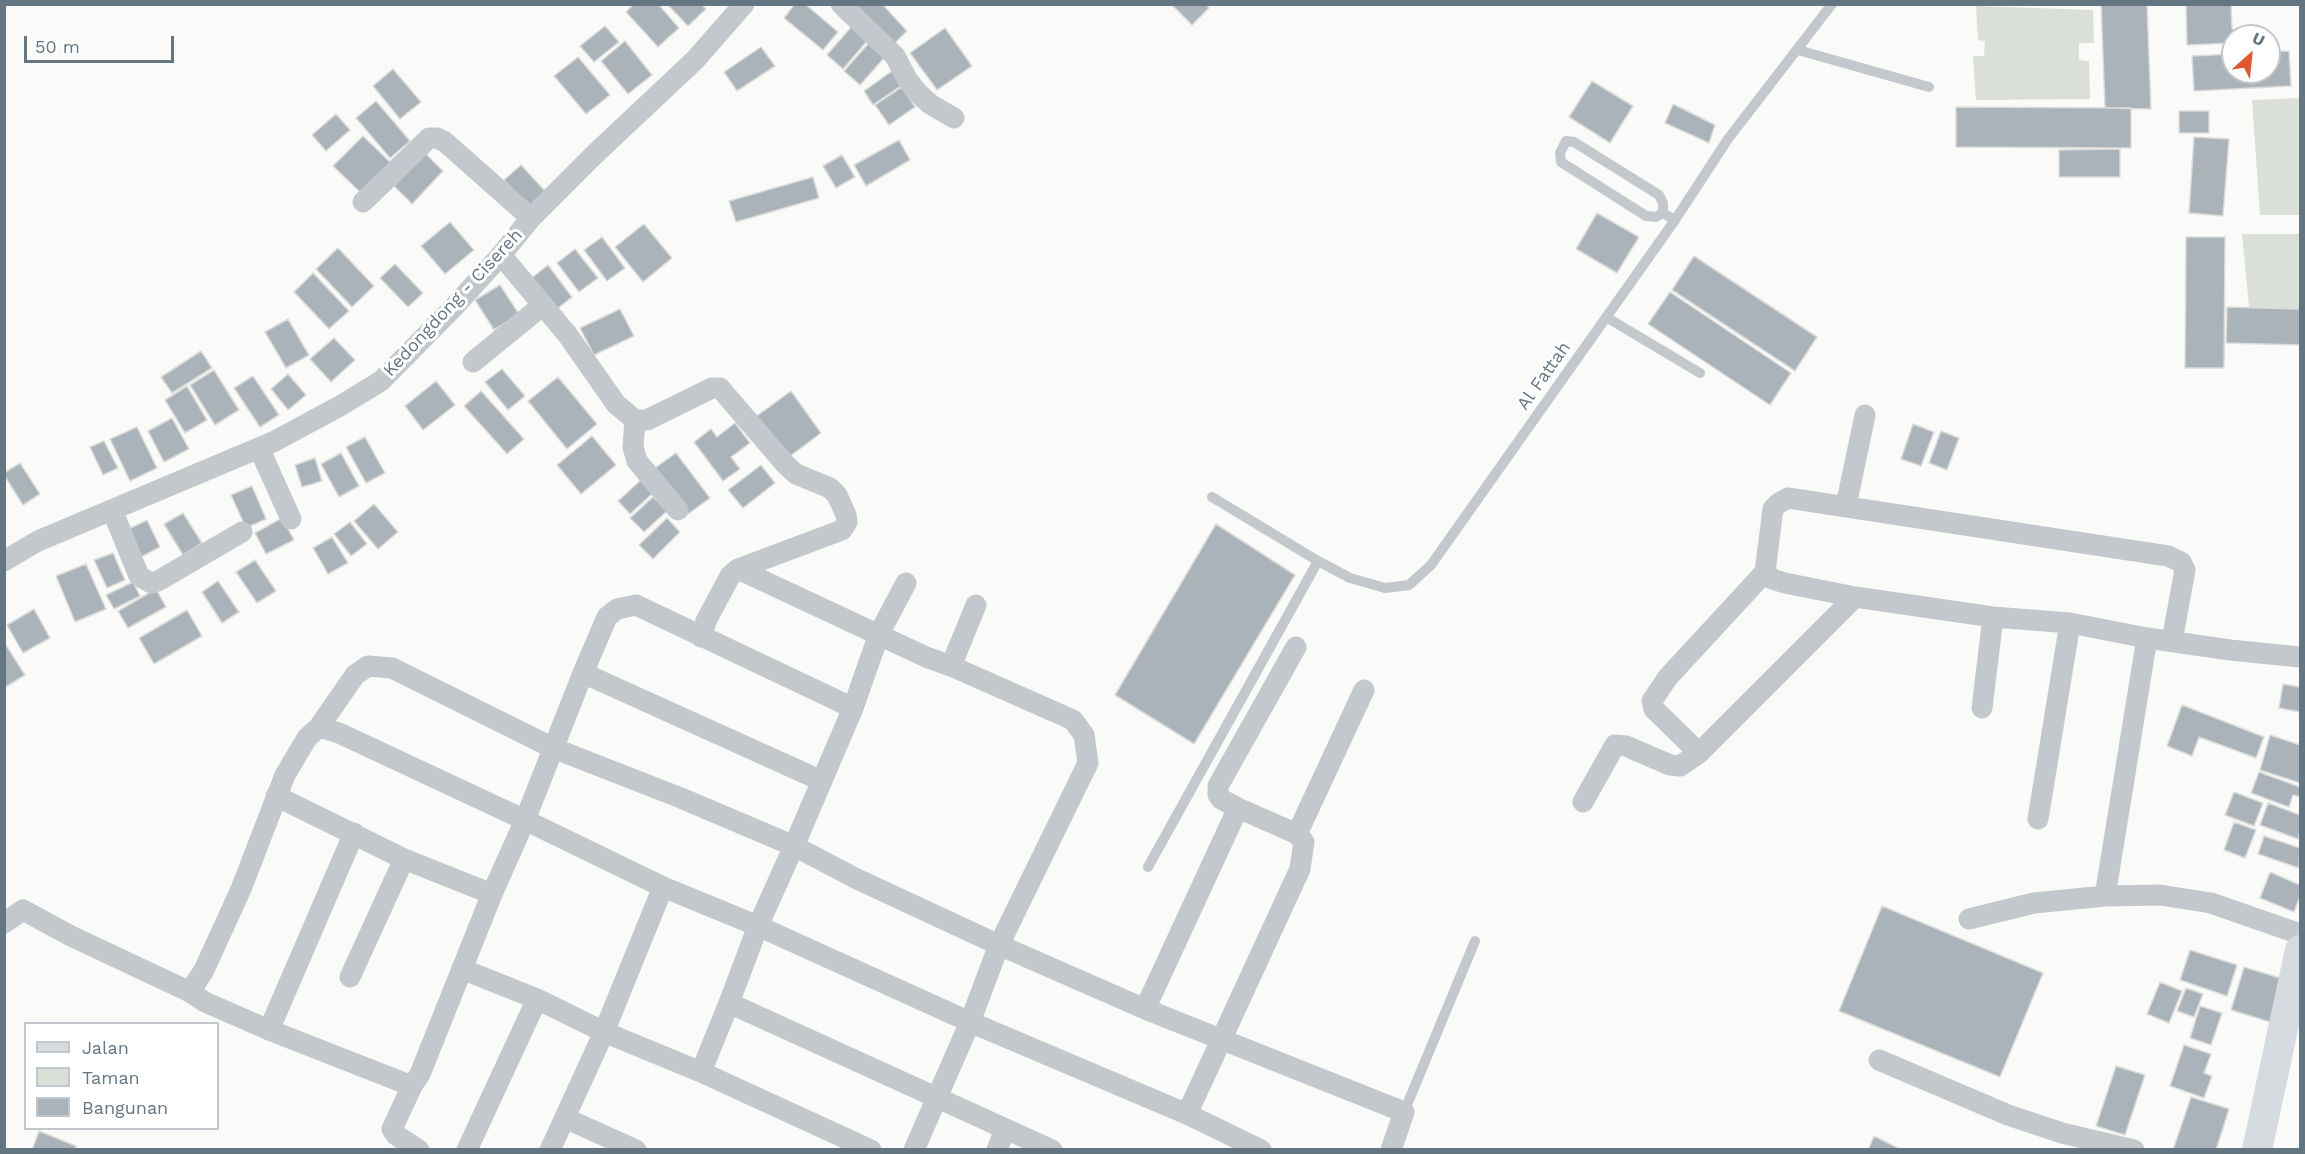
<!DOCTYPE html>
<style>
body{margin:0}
#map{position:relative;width:2305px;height:1154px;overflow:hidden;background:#fafaf8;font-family:"Work Sans",sans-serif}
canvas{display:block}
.frame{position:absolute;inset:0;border:6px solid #657683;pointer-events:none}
.legend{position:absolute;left:24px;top:1022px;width:195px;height:108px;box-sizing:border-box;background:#fff;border:2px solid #c1c8cd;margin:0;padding:8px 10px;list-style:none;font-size:18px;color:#657683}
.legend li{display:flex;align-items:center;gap:12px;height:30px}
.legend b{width:30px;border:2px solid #c1c8cd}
.north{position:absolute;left:2221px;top:24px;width:60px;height:60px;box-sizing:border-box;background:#fff;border:2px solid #c1c8cd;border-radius:50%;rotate:27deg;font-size:16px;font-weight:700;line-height:24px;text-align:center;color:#657683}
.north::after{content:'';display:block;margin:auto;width:21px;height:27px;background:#e4572e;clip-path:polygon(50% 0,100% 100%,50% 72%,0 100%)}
.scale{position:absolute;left:24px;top:36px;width:150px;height:27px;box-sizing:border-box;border:3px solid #657683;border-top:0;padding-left:8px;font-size:18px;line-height:21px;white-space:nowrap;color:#657683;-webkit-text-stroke:4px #fff;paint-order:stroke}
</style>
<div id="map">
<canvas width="2305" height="1154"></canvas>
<div class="frame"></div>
<ul class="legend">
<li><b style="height:8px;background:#d6dbdf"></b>Jalan</li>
<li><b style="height:16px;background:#dadfd7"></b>Taman</li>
<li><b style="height:16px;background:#aab3b9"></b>Bangunan</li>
</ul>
<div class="north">U</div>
<div class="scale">50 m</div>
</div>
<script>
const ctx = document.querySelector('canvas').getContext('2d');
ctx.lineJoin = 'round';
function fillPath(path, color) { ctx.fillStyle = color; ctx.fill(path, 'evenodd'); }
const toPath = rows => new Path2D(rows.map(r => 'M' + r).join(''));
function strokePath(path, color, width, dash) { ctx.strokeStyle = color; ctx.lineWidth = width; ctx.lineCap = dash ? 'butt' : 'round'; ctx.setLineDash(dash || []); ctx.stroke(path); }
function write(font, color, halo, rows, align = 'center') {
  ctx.font = font + ' "Work Sans",sans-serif'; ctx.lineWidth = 6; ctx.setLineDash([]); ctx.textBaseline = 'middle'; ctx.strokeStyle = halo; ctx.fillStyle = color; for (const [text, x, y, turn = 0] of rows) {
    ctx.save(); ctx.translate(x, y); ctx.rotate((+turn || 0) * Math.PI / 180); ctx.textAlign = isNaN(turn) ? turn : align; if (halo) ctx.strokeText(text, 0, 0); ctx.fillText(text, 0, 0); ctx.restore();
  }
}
const green = toPath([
 [1976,6,2093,10,2094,43,2079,43,2079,60,2089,61,2090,99,1976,100,1973,56,1984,56,1985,41,1978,40],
 [2300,98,2300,215,2260,215,2252,100],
 [2242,234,2300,234,2300,309,2249,307]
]);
const building = toPath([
 [634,4,658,4,679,28,658,47,626,12,634,4],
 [667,4,701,4,706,9,688,26,667,4],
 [795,4,805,4,838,32,823,50,784,18,795,4],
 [854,4,882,4,907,31,893,45,854,4],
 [1171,4,1206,4,1209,8,1192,25,1171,4],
 [2101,4,2147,4,2151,109,2105,108,2101,4],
 [2186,4,2231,4,2232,28,2237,36,2233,36,2233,43,2187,45,2186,4],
 [605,26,619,42,594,62,580,46,605,26],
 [852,26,868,40,843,69,827,55,852,26],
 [945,28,972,66,937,90,910,53,945,28],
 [625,41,652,75,628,94,601,61,625,41],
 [869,43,885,57,860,85,844,71,869,43],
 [761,47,775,66,737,91,724,72,761,47],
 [2289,51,2291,86,2194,91,2192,56,2233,54,2233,72,2269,72,2269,52,2289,51],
 [578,57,610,95,586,114,554,76,578,57],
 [393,69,421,102,400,119,373,86,393,69],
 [892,71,902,85,873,105,864,91,892,71],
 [1592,81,1633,106,1610,143,1569,117,1592,81],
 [902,87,915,107,889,125,875,105,902,87],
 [376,101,410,141,390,158,356,118,376,101],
 [1673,104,1715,125,1709,143,1665,123,1673,104],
 [1956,107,2131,108,2131,148,1956,147,1956,107],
 [2179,111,2209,111,2209,133,2179,133,2179,111],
 [336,114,350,130,326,151,312,135,336,114],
 [363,136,391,163,361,193,333,166,363,136],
 [2194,137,2229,139,2223,216,2189,213,2194,137],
 [899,140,910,160,866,186,854,165,899,140],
 [2120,149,2120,177,2059,177,2059,150,2120,149],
 [425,153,443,171,412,204,394,186,425,153],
 [842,155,855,177,836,188,823,166,842,155],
 [521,165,546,192,529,208,504,180,521,165],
 [813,177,819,198,736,222,729,201,813,177],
 [1597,213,1639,237,1617,273,1576,249,1597,213],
 [450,222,474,250,445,274,421,246,450,222],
 [644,224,672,258,643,282,615,247,644,224],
 [602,237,625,268,607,281,584,250,602,237],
 [2186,237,2225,237,2224,368,2185,368,2186,237],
 [338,248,374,286,352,307,316,269,338,248],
 [575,249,598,278,579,292,557,263,575,249],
 [1694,256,1817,337,1795,371,1672,290,1694,256],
 [395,264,423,293,408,307,380,278,395,264],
 [548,265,572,297,553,312,529,280,548,265],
 [313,273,349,311,329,329,294,292,313,273],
 [500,285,519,314,494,330,475,300,500,285],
 [1670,292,1791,373,1770,405,1648,324,1670,292],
 [2227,307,2300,309,2300,345,2226,343,2227,307],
 [620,309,634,336,594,355,580,328,620,309],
 [288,319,309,355,286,368,265,332,288,319],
 [334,338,355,360,331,382,310,359,334,338],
 [201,351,212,368,172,393,161,377,201,351],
 [502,369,525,396,508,410,485,382,502,369],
 [214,370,239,410,215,425,190,385,214,370],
 [288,374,306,395,288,410,271,389,288,374],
 [253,376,279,415,260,427,234,388,253,376],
 [558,377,597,424,567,449,528,401,558,377],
 [436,381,455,405,423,430,405,406,436,381],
 [187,386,207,420,185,433,165,400,187,386],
 [481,391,524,439,507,454,464,406,481,391],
 [791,391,821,433,785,460,754,418,791,391],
 [172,418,189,449,164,462,148,431,172,418],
 [735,423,750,443,731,457,740,469,723,481,694,442,711,429,717,437,735,423],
 [1913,424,1934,432,1921,466,1901,459,1913,424],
 [137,427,157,468,130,481,110,439,137,427],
 [1941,431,1959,438,1947,470,1929,463,1941,431],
 [592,436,616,465,581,494,557,465,592,436],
 [365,437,385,473,366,483,346,447,365,437],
 [104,441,118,468,103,475,90,447,104,441],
 [341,453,359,486,339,497,321,464,341,453],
 [676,453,710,498,688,514,655,468,676,453],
 [315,458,322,481,302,487,295,465,315,458],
 [20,463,40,494,23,505,4,475,4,473,20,463],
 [761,465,775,483,743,508,728,490,761,465],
 [641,480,653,493,630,514,618,501,641,480],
 [252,486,266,519,246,528,231,495,252,486],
 [653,497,667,511,644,532,630,518,653,497],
 [374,504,398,532,378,549,354,521,374,504],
 [183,513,202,543,183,555,164,524,183,513],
 [282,518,294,540,266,554,255,533,282,518],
 [667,518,680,532,653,559,639,545,667,518],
 [147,520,160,547,141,557,127,530,147,520],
 [350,522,367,544,351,556,334,534,350,522],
 [1216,524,1295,575,1194,744,1115,695,1216,524],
 [332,537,348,563,328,574,313,548,332,537],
 [113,553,125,580,107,588,94,560,113,553],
 [255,560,276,591,257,603,236,572,255,560],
 [86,564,106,609,75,622,56,576,86,564],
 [218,581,239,612,222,623,202,592,218,581],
 [133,582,140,596,114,609,106,595,133,582],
 [156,589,166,607,128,628,118,611,156,589],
 [34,609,50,638,23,653,7,625,34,609],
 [187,610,202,636,154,664,139,638,187,610],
 [4,642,25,675,4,688,4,642],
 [2283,684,2300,687,2300,712,2279,708,2283,684],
 [2182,705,2264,737,2256,758,2199,737,2192,756,2167,746,2182,705],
 [2270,735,2300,745,2300,783,2260,770,2270,735],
 [2259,772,2300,787,2300,797,2293,795,2289,807,2251,793,2259,772],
 [2234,792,2263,803,2254,826,2225,815,2234,792],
 [2268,803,2300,815,2300,831,2298,839,2260,825,2268,803],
 [2234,822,2256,830,2245,858,2224,850,2234,822],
 [2264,836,2300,848,2299,868,2258,854,2264,836],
 [2270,872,2300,885,2300,896,2294,912,2260,898,2270,872],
 [1882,906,2043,973,2000,1077,1839,1011,1882,906],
 [2190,950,2237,965,2227,996,2180,980,2190,950],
 [2244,967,2293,982,2280,1025,2231,1010,2244,967],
 [2160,982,2182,991,2169,1023,2147,1014,2160,982],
 [2186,988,2203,994,2194,1017,2177,1011,2186,988],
 [2200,1006,2222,1013,2211,1045,2190,1038,2200,1006],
 [2184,1045,2211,1054,2204,1073,2212,1076,2204,1098,2170,1086,2184,1045],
 [2116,1066,2145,1075,2125,1135,2096,1126,2116,1066],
 [2191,1097,2229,1109,2216,1150,2173,1150,2191,1097],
 [39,1131,76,1146,75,1150,32,1150,39,1131],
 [1874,1136,1902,1150,1868,1150,1874,1136]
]);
const lane = toPath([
 [1798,50,1929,87],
 [1663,213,1656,217,1646,216,1561,162,1560,153,1566,141,1574,142,1659,195,1663,203,1663,213,1675,220],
 [1606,317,1700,373],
 [1212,497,1318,561,1350,578,1385,588,1409,585,1431,565,1675,220,1728,139,1832,4],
 [1148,867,1318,561],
 [1404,1112,1475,941]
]);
const street = toPath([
 [841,4,895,56,907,79,918,93,930,104,954,118],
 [363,202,429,138,437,138,445,142,531,218],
 [501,255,567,334,616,404,635,420,647,420,712,388,720,388,786,465,796,474,830,488,837,495,846,515,847,522,842,530,738,569,730,576,706,621,701,637],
 [473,362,543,305],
 [635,420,633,447,637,461,678,510],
 [259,448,291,519],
 [1846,506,1865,415],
 [113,512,139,576,151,583,158,581,242,532],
 [4,561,38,541,273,442,340,406,381,381,453,308,501,255,531,218,595,154,695,60,744,4],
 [738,569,926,657,951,666,1073,720,1084,735,1088,763,999,945,970,1022,914,1150],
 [1765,572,1668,677,1652,701,1654,709,1699,753,1855,597],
 [2172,641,2185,570,2181,562,2168,556,1788,498,1779,503,1773,509,1765,572,1772,579,1785,583,1855,597,1993,617,2070,623,2147,638,2230,650,2300,657],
 [951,666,976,605],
 [583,673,822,781],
 [853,708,636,605,617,609,607,617,583,673,525,820,492,894,420,1074,412,1086,269,1030,205,1002,190,992,204,970,241,889,285,775,307,738,319,727,339,733,525,820,663,887,758,926,970,1022,1187,1114,1261,1150],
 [1982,708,1993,617],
 [319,727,355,675,368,666,392,668,553,748,681,798,794,846,853,708,879,634,906,583],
 [276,796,404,859,492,894],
 [1583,802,1615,745,1626,746,1670,765,1680,766,1699,753],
 [1238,808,1221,799,1218,795,1218,786,1296,647],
 [2038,819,2070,623],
 [2105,896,2147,638],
 [1969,919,2034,903,2105,896,2160,895,2211,903,2300,934],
 [4,923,23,910,71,936,190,992],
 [462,969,537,999,604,1032,701,1072,871,1150],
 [350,977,404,859],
 [1145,1009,1238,808,1297,834,1364,690],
 [269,1030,354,833],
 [1879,1060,2008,1115,2062,1133,2134,1150],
 [701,1072,729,1003],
 [412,1086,392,1129,396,1135,419,1150],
 [1187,1114,1300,869,1304,842,1297,834],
 [565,1118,636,1150],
 [467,1150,537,999],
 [550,1150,604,1032,663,887],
 [997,1150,1005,1129],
 [1052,1150,729,1003,758,926,794,846,857,879,999,945,1145,1009,1404,1112,1391,1150]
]);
const secondary = toPath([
 [2257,1150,2300,950]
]);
const streetNames = [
 ["Kedongdong - Cisereh",453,303,-47],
 ["Al Fattah",1544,376,-55]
];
fillPath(green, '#dadfd7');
fillPath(building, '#aab3b9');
strokePath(building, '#dcdcda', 1.5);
strokePath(lane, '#c3c8cc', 10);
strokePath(street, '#c3c8cc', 21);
strokePath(secondary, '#d6dbdf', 30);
write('18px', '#657683', '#fff', streetNames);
</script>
